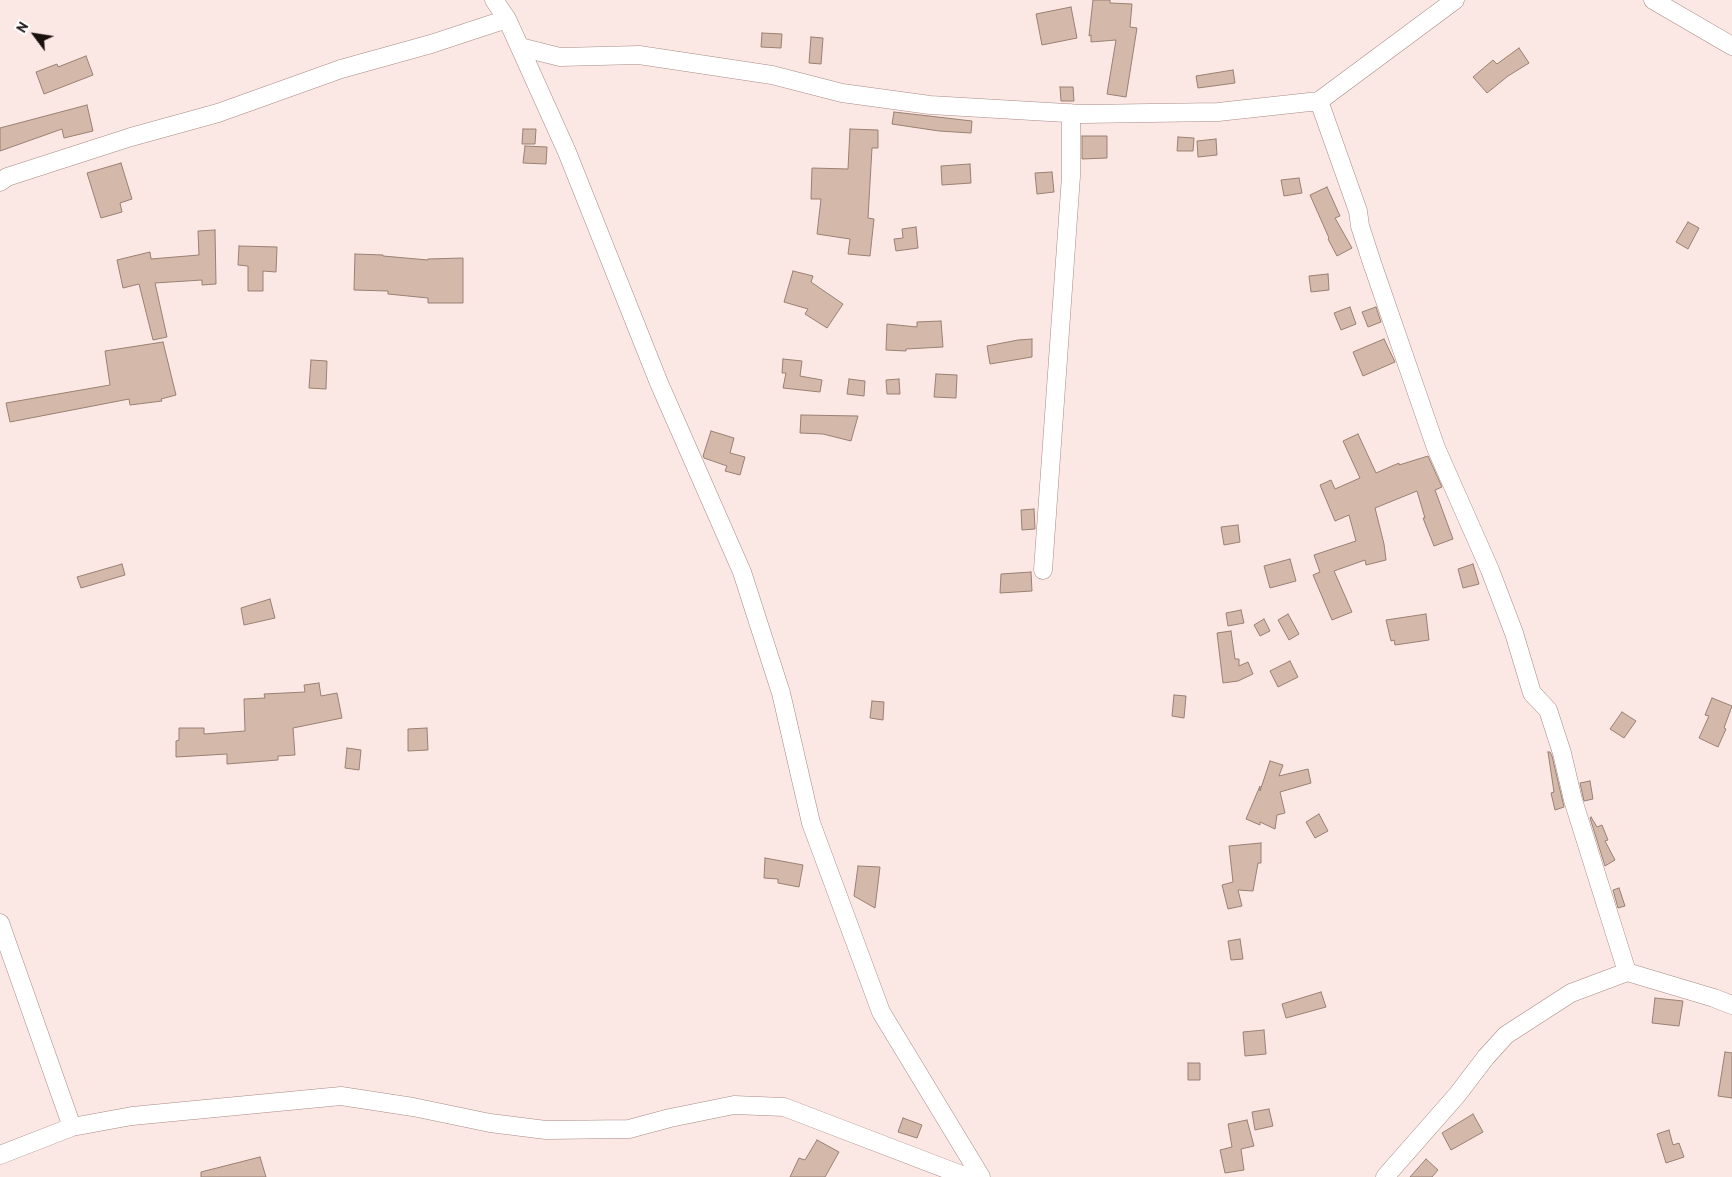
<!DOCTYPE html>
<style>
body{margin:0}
#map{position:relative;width:1732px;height:1177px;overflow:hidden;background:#fbe8e4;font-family:"PT Sans",sans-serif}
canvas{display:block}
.north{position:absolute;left:10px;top:10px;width:50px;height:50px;-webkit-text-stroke:4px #fff;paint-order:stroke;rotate:301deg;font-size:14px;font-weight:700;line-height:20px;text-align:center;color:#1a100e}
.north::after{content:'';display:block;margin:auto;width:18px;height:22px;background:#1a100e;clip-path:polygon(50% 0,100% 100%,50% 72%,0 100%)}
</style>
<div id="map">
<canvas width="1732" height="1177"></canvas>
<div class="north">N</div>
</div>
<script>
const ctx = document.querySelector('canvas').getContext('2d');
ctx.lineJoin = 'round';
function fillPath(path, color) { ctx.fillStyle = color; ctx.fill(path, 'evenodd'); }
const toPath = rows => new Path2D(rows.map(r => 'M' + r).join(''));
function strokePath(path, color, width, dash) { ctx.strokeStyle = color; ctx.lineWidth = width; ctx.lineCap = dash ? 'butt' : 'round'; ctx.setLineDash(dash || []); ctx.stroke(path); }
const building = toPath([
 [1093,0,1110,0,1110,3,1132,4,1130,27,1137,28,1126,97,1107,94,1116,40,1091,42,1091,35,1089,36,1093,0],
 [1071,7,1077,38,1042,45,1036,14,1071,7],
 [762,33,782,34,781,48,761,47,762,33],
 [811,37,823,38,821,64,809,63,811,37],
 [1519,48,1529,63,1508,76,1487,93,1473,77,1493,60,1497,64,1519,48],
 [86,56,93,75,44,94,36,72,57,64,58,67,86,56],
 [1233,70,1235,83,1198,88,1196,76,1233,70],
 [1060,87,1073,87,1074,101,1061,101,1060,87],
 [87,105,93,131,64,138,62,129,0,151,0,128,87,105],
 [894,112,972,121,971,133,939,131,892,124,894,112],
 [523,129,536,129,535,144,522,144,523,129],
 [850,129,878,130,878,148,872,148,868,218,874,219,870,256,848,254,850,239,817,234,821,199,811,199,812,168,848,169,850,129],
 [1082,136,1107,136,1107,158,1082,159,1082,136],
 [1178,137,1194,138,1193,151,1177,151,1178,137],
 [1216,139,1217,155,1198,157,1197,141,1216,139],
 [525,146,547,147,546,164,523,163,525,146],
 [121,163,132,199,120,203,122,212,101,218,87,173,121,163],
 [970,164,971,183,942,185,941,166,970,164],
 [1052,172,1054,192,1037,194,1035,173,1052,172],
 [1299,178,1302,193,1284,196,1281,180,1299,178],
 [1327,187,1340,216,1335,218,1352,248,1337,256,1328,239,1329,238,1310,195,1327,187],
 [1688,222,1699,228,1688,249,1676,242,1688,222],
 [916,227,918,248,896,251,894,239,903,238,902,229,916,227],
 [215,230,216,284,202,285,202,280,155,283,167,337,153,340,139,284,123,288,117,260,150,252,151,259,199,255,198,231,215,230],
 [239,246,277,247,276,272,263,271,263,291,248,291,248,266,238,265,239,246],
 [355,254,383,255,383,256,428,260,428,259,463,258,463,303,428,303,428,298,388,294,388,291,354,290,355,254],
 [793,271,813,276,811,282,843,304,827,328,805,314,808,309,784,302,793,271],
 [1328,274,1329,290,1311,292,1309,276,1328,274],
 [1350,307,1356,324,1341,330,1334,313,1350,307],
 [1376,307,1381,322,1368,327,1362,312,1376,307],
 [941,321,943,347,906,349,906,351,886,350,887,324,917,327,917,322,941,321],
 [1032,339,1032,357,990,364,987,346,1018,340,1032,339],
 [1384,339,1395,362,1363,376,1353,352,1384,339],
 [163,342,176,395,161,399,162,401,130,405,129,399,10,422,6,403,110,385,105,351,163,342],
 [783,359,802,361,800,376,822,380,820,392,783,388,786,373,782,373,783,359],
 [311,360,327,361,326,389,309,388,311,360],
 [936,374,957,375,956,398,934,397,936,374],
 [849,379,865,381,864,396,847,394,849,379],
 [899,379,900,394,887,394,886,380,899,379],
 [801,415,858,416,851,441,823,434,800,433,801,415],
 [711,431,734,438,730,453,745,457,740,475,725,471,727,466,704,458,703,456,711,431],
 [1358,434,1376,473,1399,463,1399,465,1428,456,1442,487,1435,490,1453,539,1434,546,1423,518,1425,518,1417,491,1375,508,1384,544,1386,560,1366,565,1365,560,1334,571,1352,612,1332,620,1313,575,1320,572,1314,555,1356,541,1349,515,1335,521,1320,485,1331,480,1335,489,1360,478,1343,441,1358,434],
 [1034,509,1035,529,1022,530,1021,510,1034,509],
 [1238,525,1240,542,1224,545,1221,527,1238,525],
 [1290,559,1296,581,1270,588,1264,566,1290,559],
 [122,564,125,575,81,588,77,577,122,564],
 [1473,564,1479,584,1463,588,1458,569,1473,564],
 [1031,572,1032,591,1000,593,1001,574,1031,572],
 [270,599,275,618,244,625,241,608,270,599],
 [1241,610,1244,623,1228,626,1226,613,1241,610],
 [1288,614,1299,634,1289,640,1278,620,1288,614],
 [1426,614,1429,640,1395,645,1394,640,1391,641,1386,620,1426,614],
 [1264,619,1270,631,1260,636,1254,625,1264,619],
 [1231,631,1235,659,1239,659,1239,666,1248,662,1253,674,1238,681,1223,683,1217,633,1231,631],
 [1290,661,1298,677,1278,687,1270,671,1290,661],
 [319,683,321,696,337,693,342,718,293,728,295,755,278,756,278,760,227,764,227,754,176,757,176,741,179,740,179,728,204,728,204,734,245,731,244,699,265,698,264,694,305,692,304,685,319,683],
 [1174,695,1186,696,1184,718,1172,716,1174,695],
 [1712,698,1732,706,1724,728,1726,729,1718,747,1699,738,1709,716,1705,715,1712,698],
 [872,701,884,702,883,720,870,718,872,701],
 [1622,712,1636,721,1624,738,1610,729,1622,712],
 [427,728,428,750,408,751,408,729,427,728],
 [347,748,361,750,359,770,345,768,347,748],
 [1548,752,1550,752,1552,756,1564,807,1555,810,1551,793,1554,792,1548,752],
 [1270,761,1283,765,1279,776,1308,769,1311,783,1280,792,1285,813,1277,815,1275,829,1260,822,1260,825,1246,819,1260,786,1260,791,1270,761],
 [1590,781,1593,799,1584,801,1580,783,1590,781],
 [1319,814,1328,831,1315,838,1306,822,1319,814],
 [1591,817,1597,827,1602,825,1608,840,1605,841,1615,860,1605,866,1590,818,1591,817],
 [1261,843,1261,863,1258,863,1253,891,1238,890,1242,906,1228,909,1222,885,1233,882,1229,846,1261,843],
 [765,858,803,865,799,887,778,883,778,879,764,878,765,858],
 [858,866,880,867,875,908,854,896,858,866],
 [1619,888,1625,906,1618,908,1613,890,1619,888],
 [1240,939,1243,959,1231,960,1228,941,1240,939],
 [1321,992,1326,1007,1286,1018,1282,1004,1321,992],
 [1655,998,1683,1001,1679,1026,1652,1023,1655,998],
 [1264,1030,1266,1054,1245,1056,1243,1032,1264,1030],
 [1725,1052,1732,1053,1732,1098,1718,1096,1725,1052],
 [1188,1063,1200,1063,1200,1080,1188,1080,1188,1063],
 [1269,1109,1273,1126,1255,1130,1252,1112,1269,1109],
 [1473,1114,1483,1132,1451,1150,1442,1133,1473,1114],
 [903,1118,922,1125,917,1138,898,1132,903,1118],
 [1247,1120,1254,1146,1241,1149,1244,1170,1225,1173,1220,1150,1232,1147,1228,1124,1247,1120],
 [1669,1130,1673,1145,1679,1143,1684,1157,1666,1163,1657,1134,1669,1130],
 [817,1140,839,1152,825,1177,790,1177,799,1158,805,1160,817,1140],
 [260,1157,266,1177,201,1177,201,1172,260,1157],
 [1426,1159,1438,1170,1432,1177,1410,1177,1426,1159]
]);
const minor = toPath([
 [494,0,507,19,567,152,659,383,742,572,781,693,811,823,881,1012,981,1177],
 [1653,0,1732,46],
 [520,47,560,57,639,55,772,75,842,93,930,105,1083,114,1218,112,1319,101,1455,0],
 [1319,101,1358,211,1360,226,1372,263,1436,448,1490,570,1514,633,1532,693,1548,710,1562,753,1573,800,1627,972],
 [0,182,7,177,131,137,218,113,341,69,431,44,507,19],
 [1043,570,1071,176,1071,113],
 [0,923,72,1127],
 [0,1155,72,1127,132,1116,341,1096,413,1107,490,1123,546,1130,629,1129,670,1118,734,1105,784,1107,967,1177],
 [1385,1177,1457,1095,1486,1057,1506,1035,1571,993,1627,972,1714,998,1732,1005]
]);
fillPath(building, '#d4b9ab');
strokePath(building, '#998072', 1);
strokePath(minor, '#a88a84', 19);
strokePath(minor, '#fff', 18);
</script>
